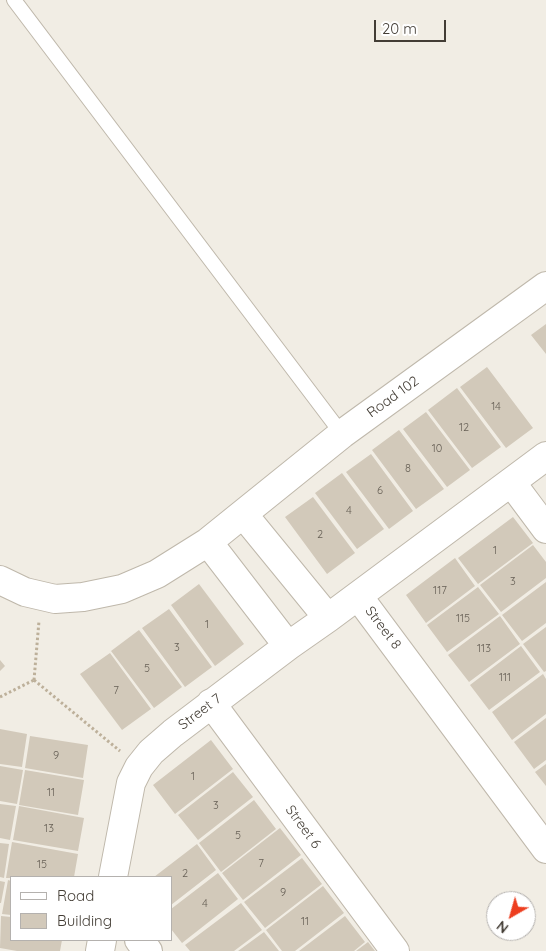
<!DOCTYPE html>
<style>
body{margin:0}
#map{position:relative;width:546px;height:951px;overflow:hidden;background:#f1ede4;font-family:Quicksand,sans-serif}
canvas{display:block}
.legend{position:absolute;left:10px;top:876px;width:162px;height:65px;box-sizing:border-box;background:#fff;border:1px solid #b4b1ae;margin:0;padding:6px 9px;list-style:none;font-size:15px;color:#433d35}
.legend li{display:flex;align-items:center;gap:10px;height:25px}
.legend b{width:25px;border:1px solid #b4b1ae}
.north{position:absolute;left:486px;top:891px;width:50px;height:50px;box-sizing:border-box;background:#fff;border:1px solid #b4b1ae;border-radius:50%;rotate:218deg;font-size:14px;font-weight:700;line-height:20px;text-align:center;color:#433d35}
.north::after{content:'';display:block;margin:auto;width:18px;height:22px;background:#ed3e1f;clip-path:polygon(50% 0,100% 100%,50% 72%,0 100%)}
.scale{position:absolute;left:374px;top:20px;width:72px;height:22px;box-sizing:border-box;border:2px solid #433d35;border-top:0;padding-left:6px;font-size:15px;line-height:18px;white-space:nowrap;color:#433d35;-webkit-text-stroke:4px #fff;paint-order:stroke}
</style>
<div id="map">
<canvas width="546" height="951"></canvas>
<ul class="legend">
<li><b style="height:6px;background:#fff"></b>Road</li>
<li><b style="height:14px;background:#d2c9ba"></b>Building</li>
</ul>
<div class="north">N</div>
<div class="scale">20 m</div>
</div>
<script>
const ctx = document.querySelector('canvas').getContext('2d');
ctx.lineJoin = 'round';
function fillPath(path, color) { ctx.fillStyle = color; ctx.fill(path, 'evenodd'); }
const toPath = rows => new Path2D(rows.map(r => 'M' + r).join(''));
function strokePath(path, color, width, dash) { ctx.strokeStyle = color; ctx.lineWidth = width; ctx.lineCap = dash ? 'butt' : 'round'; ctx.setLineDash(dash || []); ctx.stroke(path); }
function write(font, color, halo, rows, align = 'center') {
  ctx.font = font + ' Quicksand,sans-serif'; ctx.lineWidth = 4.5; ctx.setLineDash([]); ctx.textBaseline = 'middle'; ctx.strokeStyle = halo; ctx.fillStyle = color; for (const [text, x, y, turn = 0] of rows) {
    ctx.save(); ctx.translate(x, y); ctx.rotate((+turn || 0) * Math.PI / 180); ctx.textAlign = isNaN(turn) ? turn : align; if (halo) ctx.strokeText(text, 0, 0); ctx.fillText(text, 0, 0); ctx.restore();
  }
}
const building = toPath([
 [546,324,546,354,531,335],
 [487,367,533,428,506,448,460,387],
 [457,388,501,447,472,468,428,410],
 [426,412,470,470,447,487,403,429],
 [399,430,444,489,416,509,372,450],
 [371,454,413,511,389,529,346,472],
 [342,473,384,529,357,549,315,493],
 [313,497,355,553,327,574,285,517],
 [513,517,533,543,478,584,458,558],
 [533,545,546,562,546,578,501,612,480,585],
 [455,558,475,586,426,623,406,595],
 [546,582,546,623,522,641,502,615],
 [199,584,244,644,215,666,171,605],
 [478,587,499,614,447,652,427,625],
 [169,609,212,667,185,687,142,628],
 [500,616,520,644,469,682,448,655],
 [546,627,546,671,544,672,523,644],
 [139,630,182,687,154,708,111,651],
 [521,646,540,672,489,710,470,685],
 [110,653,151,709,122,730,80,674],
 [0,660,5,666,0,671],
 [543,674,546,679,546,714,512,740,492,712],
 [546,718,546,760,534,769,514,742],
 [0,729,27,734,22,767,0,764],
 [30,736,88,745,83,778,25,768],
 [211,740,233,769,175,814,153,785],
 [546,764,546,786,535,772],
 [0,766,23,770,17,804,0,801],
 [25,770,84,780,78,815,19,805],
 [233,772,253,797,198,840,178,815],
 [254,800,276,829,221,872,199,843],
 [0,804,16,806,10,840,0,838],
 [19,806,84,818,78,851,13,840],
 [280,828,301,855,243,900,222,873],
 [12,842,78,854,74,877,6,878],
 [0,843,9,844,4,878,0,877],
 [197,844,216,870,171,905,171,877,154,877],
 [302,858,322,884,265,928,244,902],
 [218,873,238,899,182,943,171,929,171,909],
 [8,880,11,881,11,915,2,914],
 [0,881,5,882,1,903,0,903],
 [323,886,344,913,295,951,282,951,266,930],
 [241,903,262,930,234,951,190,951,185,945],
 [1,916,11,917,11,940,62,940,60,951,17,951,0,948],
 [345,916,365,942,354,951,299,951],
 [264,932,279,951,238,951],
 [368,942,375,951,356,951]
]);
const path = toPath([
 [34,680,120,751],
 [34,680,39,621],
 [0,697,34,680]
]);
const service = toPath([
 [14,0,342,434]
]);
const minor = toPath([
 [511,482,546,529],
 [243,514,328,618],
 [208,542,288,646],
 [0,580,25,592,55,599,83,597,122,589,157,574,208,542,342,434,546,286],
 [358,596,546,849],
 [211,703,395,951],
 [113,877,131,783,139,767,151,752,173,733,288,646,328,618,546,456],
 [139,940,148,951],
 [100,951,102,940]
]);
const numberNames = [
 ["14",496,407],
 ["12",464,428],
 ["10",437,449],
 ["8",408,469],
 ["6",380,491],
 ["4",349,511],
 ["2",320,535],
 ["1",495,551],
 ["3",513,582],
 ["117",440,591],
 ["115",463,619],
 ["1",207,625],
 ["3",177,648],
 ["113",484,649],
 ["5",147,669],
 ["111",505,678],
 ["7",116,691],
 ["9",56,756],
 ["1",193,777],
 ["11",51,793],
 ["3",216,806],
 ["13",49,829],
 ["5",238,836],
 ["7",261,864],
 ["15",42,865],
 ["2",185,874],
 ["9",283,893],
 ["4",205,904],
 ["11",305,922]
];
const streetNames = [
 ["Road 102",393,397,-36],
 ["Street 8",383,628,53],
 ["Street 7",200,712,-37],
 ["Street 6",303,827,54]
];
fillPath(building, '#d2c9ba');
strokePath(service, '#bfb8ab', 16);
strokePath(minor, '#bfb8ab', 30);
strokePath(path, '#bdb09a', 3, [2.5, 2.5]);
strokePath(service, '#fff', 14);
strokePath(minor, '#fff', 28);
write('11px', '#676056', null, numberNames);
write('14px', '#433d35', '#fff', streetNames);
</script>
